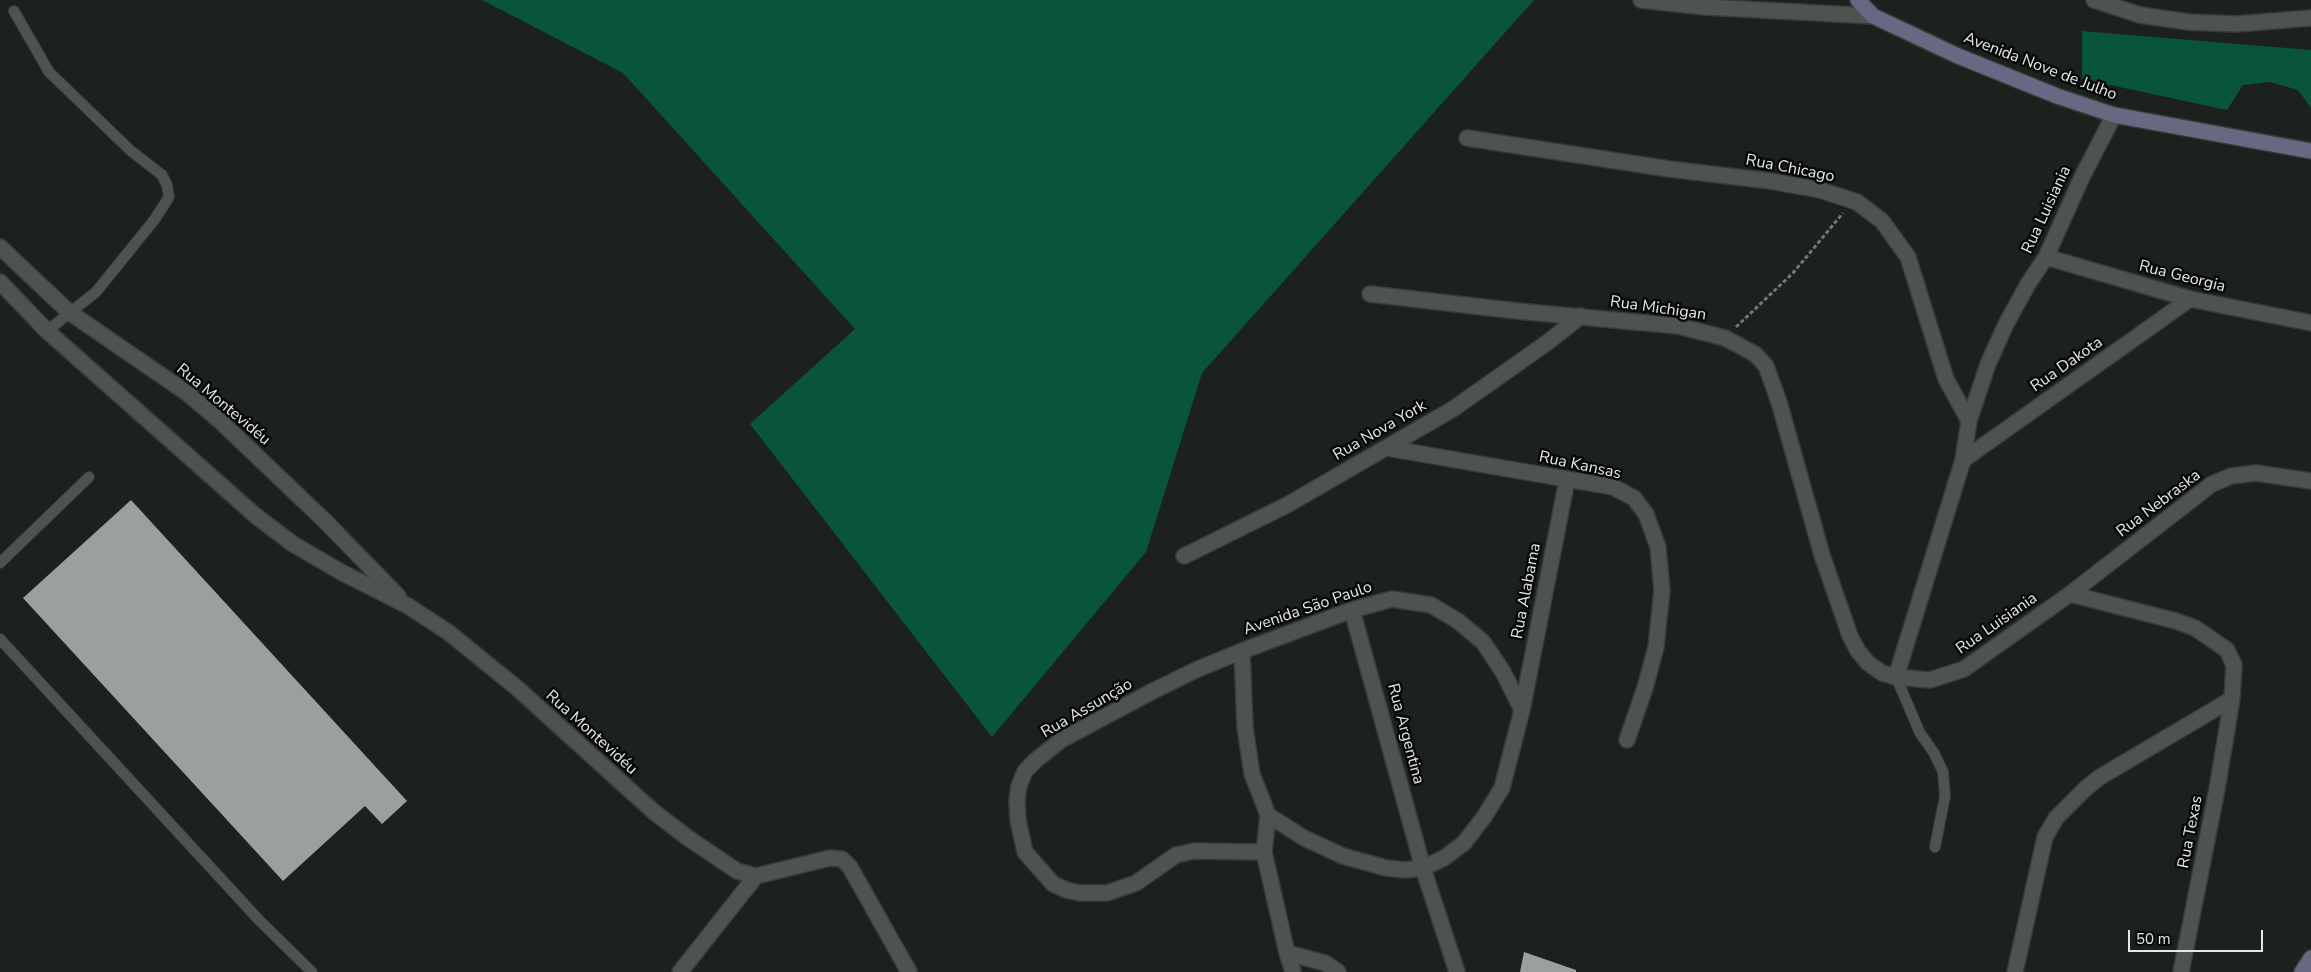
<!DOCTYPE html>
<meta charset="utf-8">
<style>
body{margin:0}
#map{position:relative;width:2311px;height:972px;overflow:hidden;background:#1c211e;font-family:"Nunito Sans",sans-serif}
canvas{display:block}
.scale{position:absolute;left:2128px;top:930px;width:135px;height:22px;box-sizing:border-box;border:2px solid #e5e8e6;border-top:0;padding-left:6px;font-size:15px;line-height:18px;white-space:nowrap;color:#e5e8e6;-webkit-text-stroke:4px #080a09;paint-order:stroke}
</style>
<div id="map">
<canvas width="2311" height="972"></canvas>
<div class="scale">50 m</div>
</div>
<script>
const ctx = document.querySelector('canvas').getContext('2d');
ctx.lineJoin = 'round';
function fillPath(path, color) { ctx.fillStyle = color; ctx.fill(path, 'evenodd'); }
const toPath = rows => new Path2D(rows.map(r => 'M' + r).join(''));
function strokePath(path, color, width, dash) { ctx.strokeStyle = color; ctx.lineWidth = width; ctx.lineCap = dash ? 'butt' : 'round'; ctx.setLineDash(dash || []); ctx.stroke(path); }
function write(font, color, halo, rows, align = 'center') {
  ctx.font = font + ' "Nunito Sans",sans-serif'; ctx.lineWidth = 5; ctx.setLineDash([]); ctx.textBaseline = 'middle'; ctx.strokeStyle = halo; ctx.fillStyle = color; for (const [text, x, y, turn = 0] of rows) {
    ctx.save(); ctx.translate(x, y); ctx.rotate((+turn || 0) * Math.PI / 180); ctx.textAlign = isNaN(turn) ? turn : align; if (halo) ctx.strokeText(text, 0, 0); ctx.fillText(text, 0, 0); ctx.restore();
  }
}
const forest = toPath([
 [482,0,1534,0,1202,373,1146,552,992,737,750,424,855,329,623,73],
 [2082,31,2311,50,2311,108,2298,90,2270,82,2243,85,2227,110,2082,79]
]);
const building = toPath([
 [131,500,407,801,382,824,365,806,283,881,23,598],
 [1524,952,1576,970,1576,972,1520,972]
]);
const path = toPath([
 [1736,327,1793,273,1843,213]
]);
const service = toPath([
 [14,11,49,72,131,151,162,175,167,185,169,197,155,219,96,292,47,331],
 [0,563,89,477],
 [0,639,259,920,312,972],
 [1896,677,1920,733,1934,753,1943,772,1945,796,1935,847]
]);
const minor = toPath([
 [1641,0,1705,7,1873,16],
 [2094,0,2140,15,2188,22,2236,24,2311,18],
 [1467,138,1669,169,1770,181,1820,190,1857,202,1882,221,1908,257,1946,379,1969,421],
 [0,247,69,312,187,393,219,420,326,522,398,596],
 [2046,257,2190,299,2311,323],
 [0,282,47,331,256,516,293,544,341,572,408,606,448,632,517,688,654,812,688,838,737,871,756,876,830,858,842,859,850,867,909,972],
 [1370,294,1517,311,1678,326,1725,338,1755,354,1766,366,1779,402,1822,555,1850,636,1858,651,1868,663,1882,673,1896,677,1930,680,1964,669,2070,594,2212,484,2231,476,2256,473,2311,481],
 [1387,448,1613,487,1634,498,1646,514,1658,547,1662,590,1656,647,1645,688,1627,740],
 [1963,460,2190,299],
 [1184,556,1287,505,1453,409,1548,342,1581,316],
 [2070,594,2176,621,2195,628,2227,650,2234,665,2232,699,2217,789,2181,972],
 [1352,610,1423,868,1457,972],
 [1242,651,1245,727,1252,774,1268,815,1304,838,1343,856,1386,868,1405,870,1423,868,1444,858,1464,843,1484,817,1502,788,1522,710,1503,672,1483,642,1458,621,1431,605,1392,599,1352,610,1242,651,1198,669,1153,691,1061,740,1035,761,1025,771,1019,786,1017,801,1018,820,1025,852,1053,884,1066,890,1080,893,1107,893,1136,883,1176,855,1194,851,1264,852],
 [1896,677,1963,460,1969,421,1988,364,2006,324,2028,284,2046,257,2083,175,2114,115],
 [1522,710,1567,480],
 [1268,815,1264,852,1287,953,1325,963,1338,972],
 [1287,953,1293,972],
 [680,972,756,876],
 [2015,972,2045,837,2056,818,2086,788,2100,777,2232,699]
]);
const secondary = toPath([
 [1858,0,1873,16,1958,56,2057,96,2114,115,2311,151],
 [2302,972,2311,958]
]);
const streetNames = [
 ["Avenida Nove de Julho",2040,67,21],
 ["Rua Chicago",1790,169,11],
 ["Rua Luisiania",2047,210,-65],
 ["Rua Georgia",2182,277,14],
 ["Rua Michigan",1658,309,8],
 ["Rua Dakota",2067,365,-35],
 ["Rua Montevidéu",223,405,40],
 ["Rua Nova York",1380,431,-30],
 ["Rua Kansas",1580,466,12],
 ["Rua Nebraska",2159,504,-37],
 ["Rua Alabama",1527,591,-79],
 ["Avenida São Paulo",1308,609,-19],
 ["Rua Luisiania",1997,624,-35],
 ["Rua Assunção",1087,709,-30],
 ["Rua Montevidéu",591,733,42],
 ["Rua Argentina",1405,734,75],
 ["Rua Texas",2191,832,-79]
];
fillPath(forest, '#085539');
fillPath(building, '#9aa09d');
strokePath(service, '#383c39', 12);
strokePath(minor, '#383c39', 18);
strokePath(secondary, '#383c39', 18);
strokePath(path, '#747875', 3, [4, 2.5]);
strokePath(service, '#4e5350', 10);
strokePath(minor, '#4e5350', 15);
strokePath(secondary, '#676882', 15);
write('16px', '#e5e8e6', '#080a09', streetNames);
</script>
